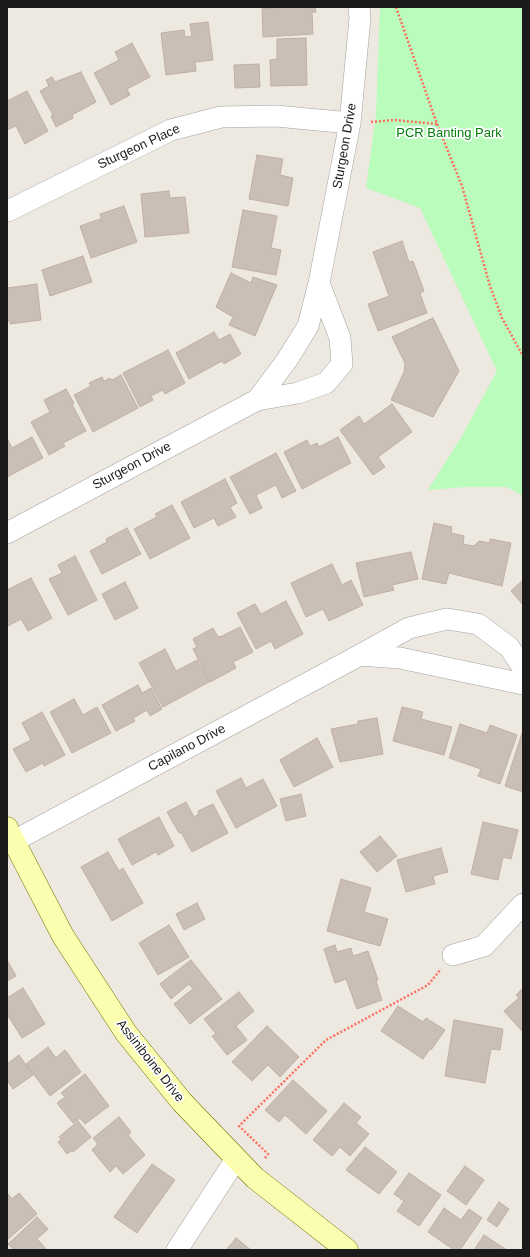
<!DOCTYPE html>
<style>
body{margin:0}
#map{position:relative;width:530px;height:1257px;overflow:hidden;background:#eee9e0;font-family:Helvetica,sans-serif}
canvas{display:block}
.frame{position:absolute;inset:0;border:8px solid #1b1b1b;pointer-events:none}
</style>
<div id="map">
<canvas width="530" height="1257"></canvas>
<div class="frame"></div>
</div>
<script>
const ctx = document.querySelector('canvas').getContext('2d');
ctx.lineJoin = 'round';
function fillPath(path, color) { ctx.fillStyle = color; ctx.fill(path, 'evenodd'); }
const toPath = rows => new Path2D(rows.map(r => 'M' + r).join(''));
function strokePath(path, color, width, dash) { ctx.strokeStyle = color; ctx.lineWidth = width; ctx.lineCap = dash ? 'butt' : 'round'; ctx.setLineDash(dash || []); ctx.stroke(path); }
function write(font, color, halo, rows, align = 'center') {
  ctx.font = font + ' Helvetica,sans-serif'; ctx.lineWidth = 3.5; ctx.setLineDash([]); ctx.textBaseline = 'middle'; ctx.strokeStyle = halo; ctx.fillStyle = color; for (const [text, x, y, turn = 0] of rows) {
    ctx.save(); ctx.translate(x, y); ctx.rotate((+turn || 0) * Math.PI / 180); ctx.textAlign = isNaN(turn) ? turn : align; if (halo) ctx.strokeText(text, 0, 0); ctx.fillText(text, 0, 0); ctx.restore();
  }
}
const park = toPath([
 [380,7,523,7,523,496,507,487,465,487,428,490,462,436,497,371,420,208,366,188,376,115]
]);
const building = toPath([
 [283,7,315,7,316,12,312,12,313,34,263,37,262,9,283,7],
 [208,22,213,60,195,62,196,71,166,75,161,33,184,30,185,37,192,36,190,24,208,22],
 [306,38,307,85,271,86,270,60,277,59,277,39,306,38],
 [132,43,150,77,127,89,130,95,111,105,94,73,119,60,115,52,132,43],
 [259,64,260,87,235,88,234,65,259,64],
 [81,72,96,102,72,115,73,118,56,127,51,116,53,115,40,91,49,86,46,80,52,77,55,82,81,72],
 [27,91,48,131,25,144,16,126,7,130,7,101,27,91],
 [257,155,283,159,280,175,293,178,288,206,249,199,257,155],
 [169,191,170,198,185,197,189,233,145,237,141,194,169,191],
 [124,206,137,242,91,258,80,226,100,219,102,222,100,214,124,206],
 [243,210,277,216,271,248,281,250,276,275,232,267,243,210],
 [402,241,409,262,413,261,424,291,420,293,427,313,378,331,368,304,389,296,373,252,402,241],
 [83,256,92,282,50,296,42,270,83,256],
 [231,273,251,283,253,277,277,285,255,336,229,325,233,317,216,307,231,273],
 [37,284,41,320,10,324,10,321,7,321,7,288,37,284],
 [433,318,459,371,433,417,391,400,404,372,405,363,392,337,433,318],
 [214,332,219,340,230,334,241,354,224,364,222,361,189,379,176,353,214,332],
 [168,350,185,383,165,394,163,390,151,396,153,400,140,407,123,373,168,350],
 [121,375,138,408,93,432,74,395,91,386,89,383,102,377,104,381,110,378,112,380,121,375],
 [66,389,74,403,72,404,86,431,63,443,65,446,49,455,31,422,50,412,44,400,66,389],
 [392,404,412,432,378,457,385,467,373,475,340,430,359,416,364,424,392,404],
 [32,437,43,458,7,477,7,438,12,448,32,437],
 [338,437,351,463,302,489,284,452,307,440,310,446,317,443,319,447,338,437],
 [276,453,296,491,282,498,276,485,256,495,262,508,250,514,230,477,276,453],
 [225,479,237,503,230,507,236,517,218,526,214,518,194,528,181,502,225,479],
 [172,505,190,538,150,559,134,529,157,517,155,514,172,505],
 [434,523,452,527,451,533,464,536,463,544,474,546,479,541,490,543,490,539,511,543,502,586,449,573,446,584,422,579,434,523],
 [127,528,141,554,102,574,90,551,107,542,106,539,127,528],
 [411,552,418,579,392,585,394,590,364,597,356,563,411,552],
 [75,556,97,600,68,615,49,579,62,573,58,565,75,556],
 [332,564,342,585,351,580,363,605,329,621,323,609,306,617,291,583,332,564],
 [31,578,52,618,28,631,21,619,8,626,7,624,7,590,31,578],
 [523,580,523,605,511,591,523,580],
 [125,582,138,608,115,620,102,594,125,582],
 [286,601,303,634,275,649,271,641,256,649,237,613,255,604,261,614,286,601],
 [240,627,253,652,233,662,236,668,210,682,193,649,197,647,193,639,213,628,218,637,220,636,220,637,240,627],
 [165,649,176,671,197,660,209,682,163,707,139,663,165,649],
 [138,685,142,693,151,688,162,709,150,716,147,710,133,718,135,721,116,731,102,705,138,685],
 [74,699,83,715,97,707,111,733,72,753,50,712,74,699],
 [402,707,423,712,421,719,452,727,444,755,393,741,402,707],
 [42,712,65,755,44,766,43,763,26,772,13,749,31,740,22,723,42,712],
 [377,718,383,754,340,762,331,729,358,724,358,721,377,718],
 [460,724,487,733,490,725,517,735,500,784,478,776,481,769,449,758,460,724],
 [522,733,523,734,523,792,505,786,522,733],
 [317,738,333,767,294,787,280,760,317,738],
 [241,778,246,788,263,779,277,806,236,828,216,791,241,778],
 [301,794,306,816,286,821,280,799,301,794],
 [186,802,194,817,199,814,198,811,213,804,228,833,192,852,181,832,179,833,167,812,186,802],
 [159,817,174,846,158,855,156,852,132,865,118,839,159,817],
 [483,822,518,830,511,859,503,857,498,880,471,874,483,822],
 [380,836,397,856,377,872,360,852,380,836],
 [441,848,448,872,433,876,435,884,406,892,397,860,441,848],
 [108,852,119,871,123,868,143,903,112,921,81,867,108,852],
 [341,879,371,888,364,912,388,919,380,946,327,931,341,879],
 [197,903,205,919,184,930,176,914,197,903],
 [169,925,189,957,158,975,139,943,169,925],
 [335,945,337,952,351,948,353,956,368,951,378,980,376,981,382,1000,357,1009,346,979,335,983,324,949,335,945],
 [7,960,16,976,7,981,7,960],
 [191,960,222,999,190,1024,174,1004,193,989,189,984,171,999,160,984,191,960],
 [23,988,45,1024,22,1038,7,1014,7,998,23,988],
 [523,988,523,1032,504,1011,519,998,516,995,523,988],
 [239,992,254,1011,236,1026,247,1040,227,1055,212,1036,216,1034,204,1019,239,992],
 [398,1006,423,1022,426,1018,445,1030,431,1050,430,1049,423,1059,381,1031,398,1006],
 [454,1020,503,1029,500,1050,491,1049,485,1083,445,1076,454,1020],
 [267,1026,299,1057,280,1077,268,1065,252,1081,232,1062,267,1026],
 [48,1047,56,1058,65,1050,81,1072,50,1096,26,1064,48,1047],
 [19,1055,33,1075,13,1089,7,1080,7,1064,19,1055],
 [85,1074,109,1106,85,1124,80,1118,73,1123,57,1103,65,1097,61,1093,85,1074],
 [293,1080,327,1111,306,1134,285,1115,279,1122,265,1110,293,1080],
 [344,1103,361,1117,356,1123,369,1134,350,1156,340,1147,332,1156,313,1140,344,1103],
 [119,1117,131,1132,128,1135,145,1155,123,1174,116,1166,110,1172,92,1150,98,1144,93,1138,119,1117],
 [78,1121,91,1137,73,1152,71,1151,67,1154,58,1142,62,1139,59,1137,78,1121],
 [365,1147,397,1172,379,1194,346,1170,365,1147],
 [152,1164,175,1180,137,1233,114,1217,152,1164],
 [465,1166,484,1180,466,1205,447,1191,465,1166],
 [409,1173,441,1195,419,1226,397,1211,404,1201,394,1194,409,1173],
 [7,1193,12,1199,19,1193,37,1214,7,1240,7,1193],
 [499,1202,509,1209,497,1227,487,1220,499,1202],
 [444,1208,461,1220,469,1209,482,1218,460,1250,454,1250,428,1232,444,1208],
 [37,1217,48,1229,37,1239,47,1250,14,1250,8,1244,37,1217],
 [484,1235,507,1250,474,1250,484,1235],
 [236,1238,251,1250,226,1250,236,1238]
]);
const path = toPath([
 [396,7,437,124,462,186,490,286,502,318,523,356],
 [371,122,394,120,437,124],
 [265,1158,268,1154,239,1126,326,1040,428,985,441,969]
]);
const street = toPath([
 [8,211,171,130,221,117,276,116,350,123],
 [257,400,298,393,326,383,342,364,340,338,319,283],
 [7,533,257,400,287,360,308,326,319,283,350,123,360,18,359,7],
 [360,655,409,628,447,619,478,624,509,647,523,668],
 [14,841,360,655,400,658,523,684],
 [453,955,484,946,523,904],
 [177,1250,236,1159]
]);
const secondary = toPath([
 [7,828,63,936,126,1033,182,1102,255,1178,347,1250]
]);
const parkNames = [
 ["PCR Banting Park",449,133]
];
const streetNames = [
 ["Sturgeon Drive",345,146,-80],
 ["Sturgeon Place",139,147,-25],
 ["Sturgeon Drive",132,466,-28],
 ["Capilano Drive",187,748,-28],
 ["Assiniboine Drive",150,1061,52]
];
fillPath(park, '#b9fcbc');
fillPath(building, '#cabfb6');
strokePath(building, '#c0aea2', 1);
strokePath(street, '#a2a2a2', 22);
strokePath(secondary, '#6b7500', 23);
strokePath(path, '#ff6d60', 2.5, [2, 2]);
strokePath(street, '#fff', 21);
strokePath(secondary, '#fbfdaf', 22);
write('13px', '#057e0c', '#fff', parkNames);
write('13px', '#1b1b1b', '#fff', streetNames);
</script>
